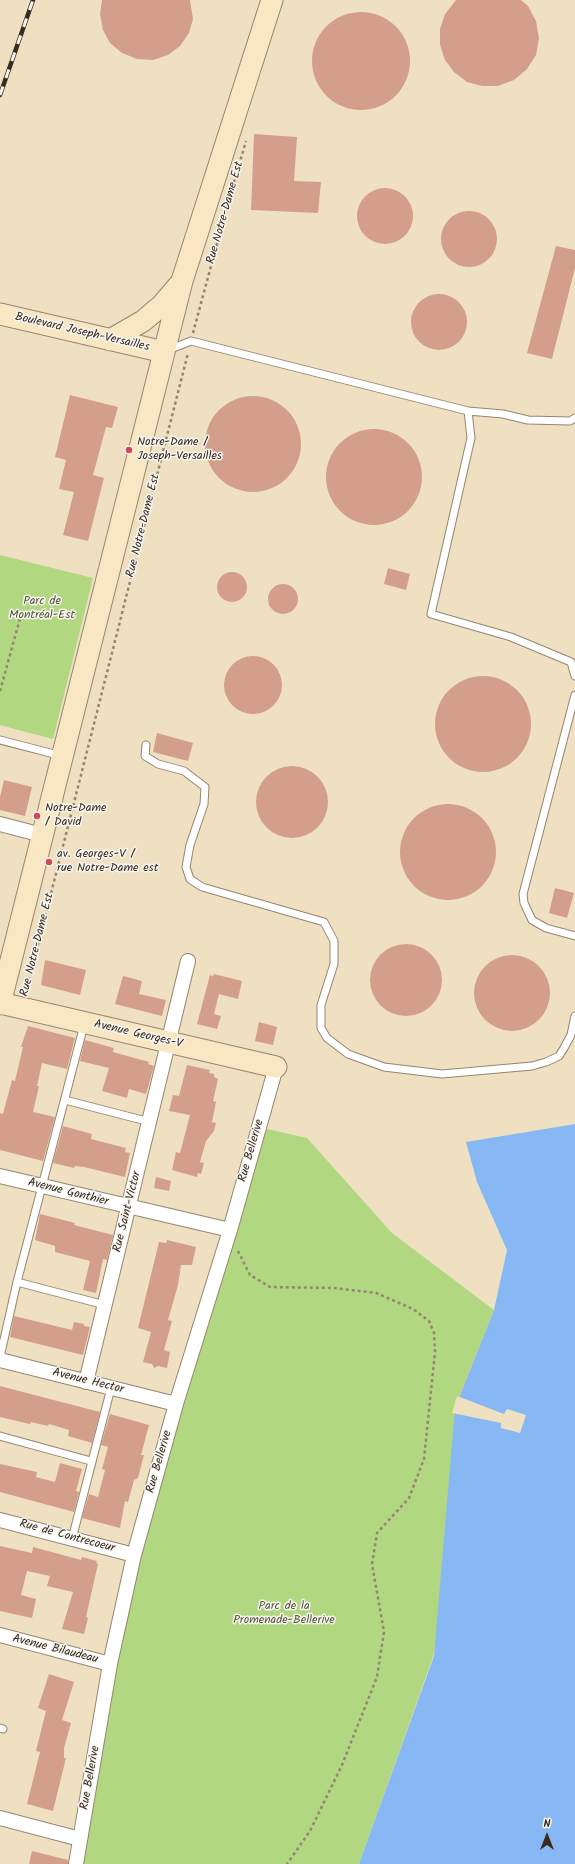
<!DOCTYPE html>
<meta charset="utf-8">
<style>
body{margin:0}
#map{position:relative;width:575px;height:1864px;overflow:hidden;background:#efe0c1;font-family:Kalam,sans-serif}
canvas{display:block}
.north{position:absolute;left:527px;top:1816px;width:40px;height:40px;-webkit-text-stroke:3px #f6f6f2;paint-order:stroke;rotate:0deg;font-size:11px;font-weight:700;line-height:16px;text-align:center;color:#3b2a1e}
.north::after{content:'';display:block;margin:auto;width:14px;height:18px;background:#3b2a1e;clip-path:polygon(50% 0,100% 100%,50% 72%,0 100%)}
</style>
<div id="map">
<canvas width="575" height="1864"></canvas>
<div class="north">N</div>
</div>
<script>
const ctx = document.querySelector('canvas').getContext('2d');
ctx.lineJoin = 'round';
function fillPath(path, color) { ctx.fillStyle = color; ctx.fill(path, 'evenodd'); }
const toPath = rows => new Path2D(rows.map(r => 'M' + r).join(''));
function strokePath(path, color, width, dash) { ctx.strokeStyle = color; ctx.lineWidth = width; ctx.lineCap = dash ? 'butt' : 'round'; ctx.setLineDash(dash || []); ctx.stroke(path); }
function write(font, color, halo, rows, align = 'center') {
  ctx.font = font + ' Kalam,sans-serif'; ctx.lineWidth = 3; ctx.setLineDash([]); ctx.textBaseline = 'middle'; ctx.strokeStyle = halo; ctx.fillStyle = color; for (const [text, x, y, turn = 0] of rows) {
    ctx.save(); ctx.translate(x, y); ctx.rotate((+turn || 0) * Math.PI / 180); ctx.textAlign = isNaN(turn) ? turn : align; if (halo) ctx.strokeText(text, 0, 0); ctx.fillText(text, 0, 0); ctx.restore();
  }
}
const green = toPath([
 [0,555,93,578,53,739,0,725],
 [267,1129,307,1138,392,1233,494,1310,455,1408,455,1553,433,1657,359,1864,80,1864,114,1665,138,1556,232,1236]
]);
const water = toPath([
 [575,1124,575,1864,359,1864,434,1656,455,1408,494,1310,507,1250,477,1182,466,1142]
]);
const pier = toPath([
 [457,1396,504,1414,507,1409,526,1415,520,1433,501,1428,501,1423,452,1413]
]);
const building = toPath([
 [102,0,190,0,193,19,189,33,180,46,168,55,153,60,137,59,122,53,110,43,103,30,100,14],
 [456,0,521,0,528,6,536,21,539,38,536,55,527,69,514,80,498,86,482,86,467,82,454,72,445,60,440,45,440,29,445,14],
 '312 61a49 49 0 1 1 98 0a49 49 0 1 1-98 0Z',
 [254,134,297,137,294,181,321,182,318,213,251,210],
 '357 216a28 28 0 1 1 56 0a28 28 0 1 1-56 0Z',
 '441 239a28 28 0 1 1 56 0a28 28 0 1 1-56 0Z',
 [556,246,575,250,575,268,552,359,527,353],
 '411 322a28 28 0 1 1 56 0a28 28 0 1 1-56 0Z',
 [70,395,118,407,112,428,106,427,93,475,104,478,88,541,63,535,74,492,59,489,66,460,55,457],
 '205 444a48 48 0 1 1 96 0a48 48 0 1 1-96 0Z',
 '326 477a48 48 0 1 1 96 0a48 48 0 1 1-96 0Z',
 [388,568,410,574,406,590,384,584],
 '217 587a15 15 0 1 1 30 0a15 15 0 1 1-30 0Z',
 '268 599a15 15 0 1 1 30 0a15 15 0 1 1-30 0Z',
 '224 685a29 29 0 1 1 58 0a29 29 0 1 1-58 0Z',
 '435 724a48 48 0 1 1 96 0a48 48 0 1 1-96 0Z',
 [157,733,193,743,188,761,153,752],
 '256 802a36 36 0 1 1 72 0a36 36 0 1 1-72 0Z',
 [4,780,32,787,25,816,0,810,0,797],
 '400 852a48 48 0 1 1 96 0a48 48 0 1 1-96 0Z',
 [555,888,574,893,567,918,549,913],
 '370 980a36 36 0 1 1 72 0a36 36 0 1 1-72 0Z',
 '474 993a38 38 0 1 1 76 0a38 38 0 1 1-76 0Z',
 [45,960,86,970,80,995,41,985],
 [214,974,242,981,238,999,219,994,214,1014,221,1016,217,1029,197,1024,210,975,213,976],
 [123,976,142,981,139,994,166,1000,162,1016,115,1004],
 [259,1022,277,1027,273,1045,255,1041],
 [28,1026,75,1038,67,1069,42,1063,37,1086,39,1086,33,1112,55,1117,43,1161,0,1150,0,1113,3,1114,12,1080,15,1081,23,1047,21,1047],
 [85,1040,114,1048,113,1052,149,1062,148,1064,154,1066,146,1094,129,1089,127,1098,102,1091,109,1068,80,1061],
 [187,1065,210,1070,209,1073,214,1074,214,1077,218,1079,213,1101,216,1102,212,1122,216,1123,214,1131,206,1141,200,1162,204,1163,201,1174,198,1173,197,1177,172,1170,176,1152,180,1153,190,1115,169,1111,173,1095,179,1096],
 [63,1126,92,1134,91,1139,126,1148,125,1152,130,1153,125,1177,84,1167,75,1166,74,1168,53,1163],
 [156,1177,171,1181,169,1191,154,1188],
 [40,1214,75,1223,74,1225,113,1235,107,1260,103,1259,96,1293,83,1290,90,1261,55,1252,55,1246,35,1240],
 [167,1240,196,1247,192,1265,181,1265,178,1285,168,1320,172,1321,164,1350,170,1352,167,1368,158,1366,154,1368,152,1364,143,1362,151,1332,138,1328,159,1242,166,1243],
 [14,1316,72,1330,74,1322,84,1324,84,1326,90,1327,83,1355,10,1337],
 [0,1386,100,1412,92,1443,68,1436,69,1430,49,1424,48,1426,31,1422,30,1424,0,1417],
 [110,1414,149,1425,141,1455,144,1455,138,1478,134,1480,128,1502,125,1501,120,1528,82,1518,89,1494,98,1497,105,1470,102,1469,108,1447,101,1445],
 [60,1463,82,1469,76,1491,79,1492,74,1512,0,1492,0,1464,37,1472,36,1477,55,1482],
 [0,1546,32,1553,33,1547,81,1560,82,1557,97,1561,96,1563,98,1564,86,1617,88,1618,84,1634,62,1629,73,1592,47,1586,50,1576,27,1571,21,1595,36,1599,32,1618,0,1611],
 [49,1674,74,1682,62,1720,71,1723,64,1748,64,1758,66,1758,53,1811,27,1804,40,1752,36,1751,46,1711,38,1708],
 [32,1851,68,1860,68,1864,29,1864]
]);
const path = toPath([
 [193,333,229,199,246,141],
 [0,691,21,615],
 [26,992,188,353],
 [238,1251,250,1275,270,1287,334,1288,376,1293,413,1309,429,1321,434,1333,435,1352,424,1459,409,1498,377,1533,372,1564,384,1632,377,1677,342,1765,310,1831,287,1864]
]);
const lane = toPath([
 [168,350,191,341,468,411,471,438,431,614,511,637,571,662,575,676],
 [468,411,503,414,528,420,570,421,575,418],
 [575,695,523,894,524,903,532,920,546,928,575,936],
 [0,740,62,756],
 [146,745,145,756,158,764,184,771,205,787,204,804,190,845,186,867,190,879,202,887,324,922,334,941,334,964,321,1005,321,1028,327,1038,348,1054,384,1067,442,1074,532,1066,546,1062,559,1056,564,1048,571,1035,575,1016],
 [65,1100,150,1122],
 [17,1282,84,1025],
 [0,1357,17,1282,105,1305],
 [0,1436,91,1461],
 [72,1539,111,1388],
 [0,1728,3,1729]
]);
const street = toPath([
 [0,824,42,835],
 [0,1176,230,1230],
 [0,1360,176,1404],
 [86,1382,188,961],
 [0,1520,134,1555],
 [0,1635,110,1664],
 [0,1818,80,1839],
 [76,1864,110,1664,134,1555,176,1404,230,1230,276,1067]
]);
const secondary = toPath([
 [0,314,164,352],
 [110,340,143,321,162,305,179,285],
 [0,1003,276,1067],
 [0,1004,182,281,272,0]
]);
const rail = toPath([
 [0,95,33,0]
]);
const markers = [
 [129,450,4,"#d1495b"],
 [37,816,4,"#d1495b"],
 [49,862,4,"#d1495b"]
];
const streetNames = [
 ["Rue Notre-Dame Est",226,213,-74],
 ["Boulevard Joseph-Versailles",82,333,13],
 ["Rue Notre-Dame Est",144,526,-76],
 ["Rue Notre-Dame Est",38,945,-76],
 ["Avenue Georges-V",138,1035,13],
 ["Rue Bellerive",252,1151,-74],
 ["Avenue Gonthier",68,1193,14],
 ["Rue Saint-Victor",128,1212,-76],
 ["Avenue Hector",88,1382,14],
 ["Rue Bellerive",160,1462,-74],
 ["Rue de Contrecoeur",67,1537,15],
 ["Avenue Bilaudeau",55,1650,14],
 ["Rue Bellerive",91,1778,-80]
];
const poiNames = [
 ["Notre-Dame /",137,443],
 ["Joseph-Versailles",137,457],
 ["Notre-Dame",45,809],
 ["/ David",45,823],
 ["av. Georges-V /",57,855],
 ["rue Notre-Dame est",57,869]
];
const parkNames = [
 ["Parc de",42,602],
 ["Montréal-Est",42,616],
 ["Parc de la",284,1607],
 ["Promenade-Bellerive",284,1621]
];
fillPath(green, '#b1d780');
fillPath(water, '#87b8f3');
fillPath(pier, '#efe0c1');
fillPath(building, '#d49f8a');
strokePath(lane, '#958570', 9);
strokePath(street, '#958570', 16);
strokePath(secondary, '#958570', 23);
strokePath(path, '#958570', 2.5, [3, 3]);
strokePath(lane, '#fff', 7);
strokePath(street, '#fff', 14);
strokePath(secondary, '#f9e7c3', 21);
strokePath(rail, '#3b2a1e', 4.5);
strokePath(rail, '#f6f6f2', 3, [9]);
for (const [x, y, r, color] of markers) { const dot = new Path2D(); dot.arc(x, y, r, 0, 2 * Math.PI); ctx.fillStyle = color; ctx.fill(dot); strokePath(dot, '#f6f6f2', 1.5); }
write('12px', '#3b2a1e', '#f6f6f2', streetNames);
write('12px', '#3b2a1e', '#f6f6f2', poiNames, 'left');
write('12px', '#585536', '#f6f6f2', parkNames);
</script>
